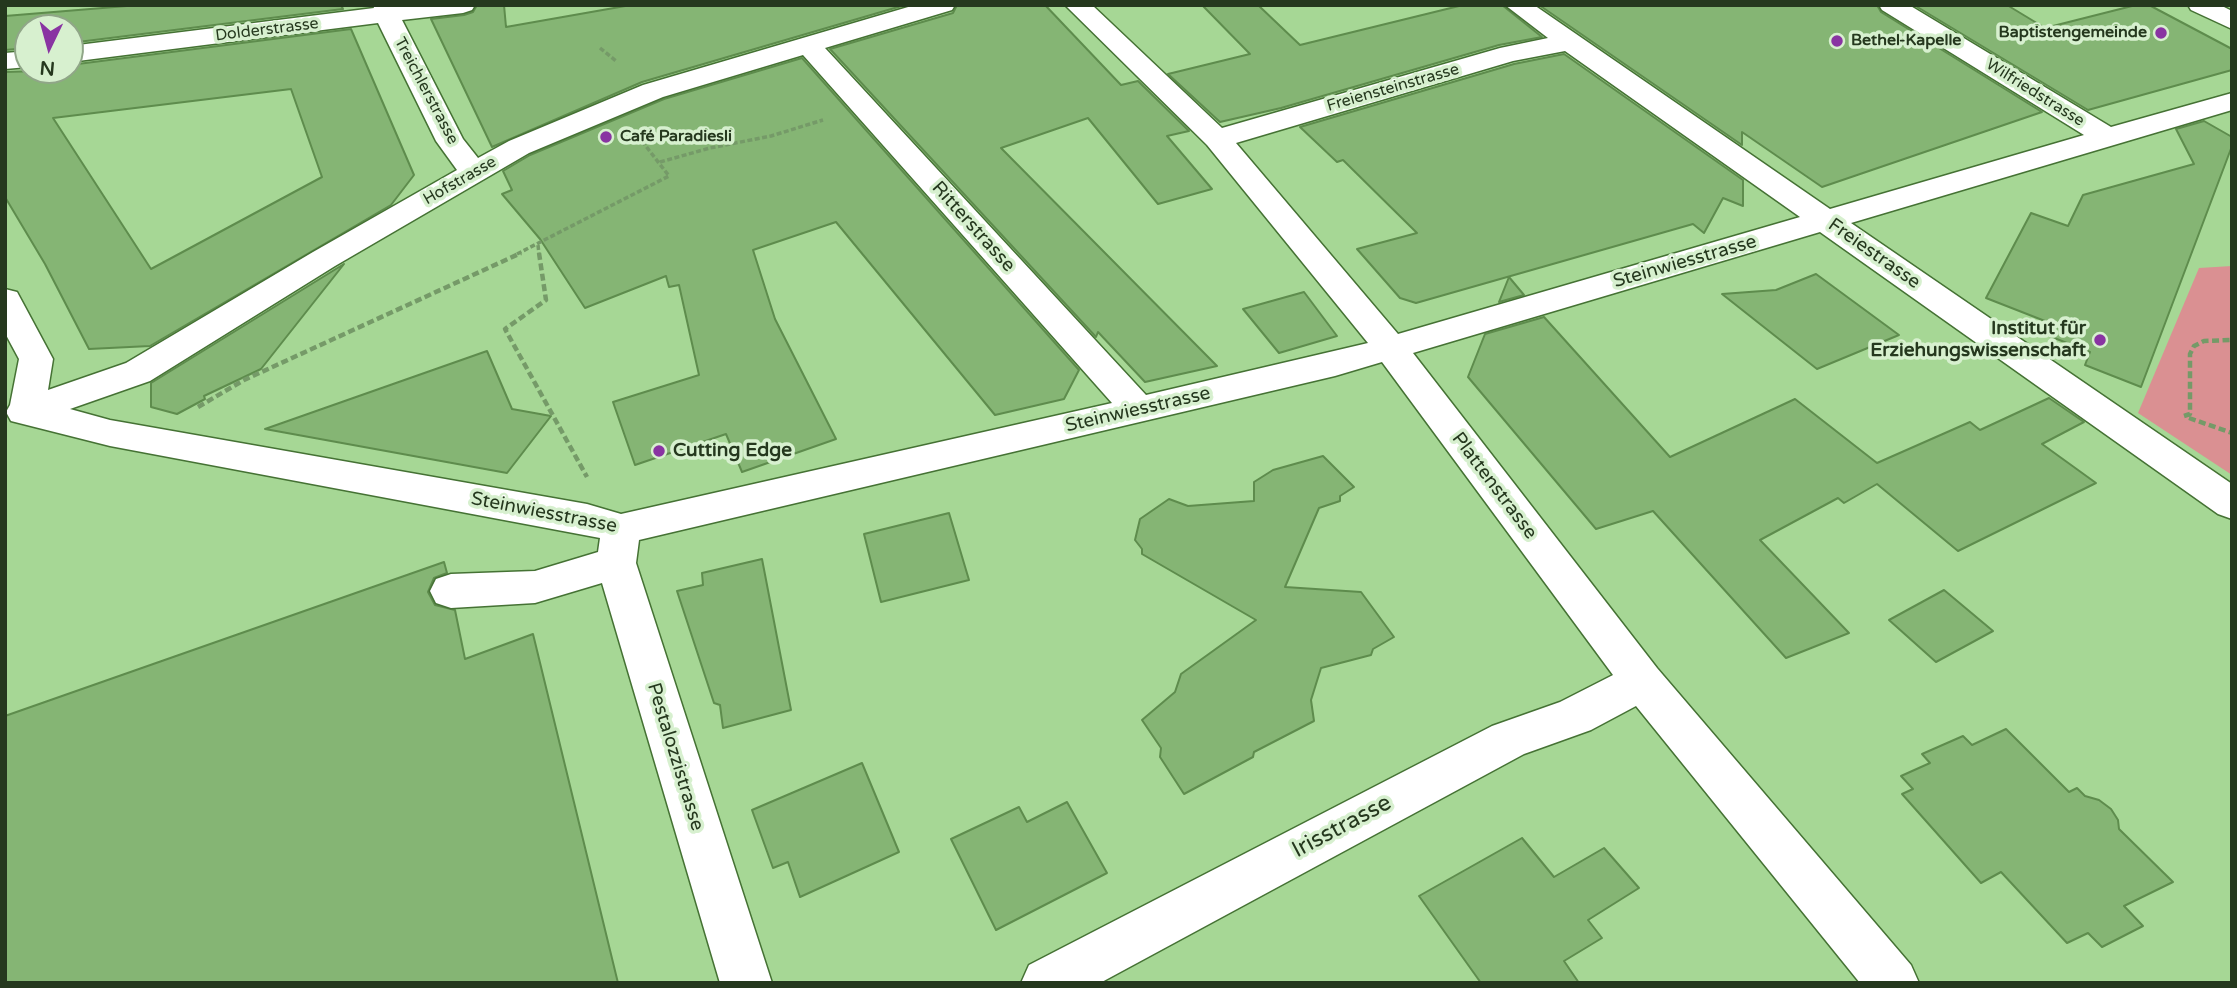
<!DOCTYPE html>
<meta charset="utf-8">
<style>
body{margin:0}
#map{position:relative;width:2237px;height:988px;overflow:hidden;background:#a6d795;font-family:"Varela Round",sans-serif}
canvas{display:block}
.frame{position:absolute;inset:0;border:7px solid #25381e;pointer-events:none}
.north{position:absolute;left:14px;top:14px;width:70px;height:70px;box-sizing:border-box;background:#d7f0cf;border:2px solid #90a688;border-radius:50%;rotate:185deg;font-size:19px;font-weight:700;line-height:28px;text-align:center;color:#25381e}
.north::after{content:'';display:block;margin:auto;width:24px;height:32px;background:#8934a2;clip-path:polygon(50% 0,100% 100%,50% 72%,0 100%)}
</style>
<div id="map">
<canvas width="2237" height="988"></canvas>
<div class="frame"></div>
<div class="north">N</div>
</div>
<script>
const ctx = document.querySelector('canvas').getContext('2d');
ctx.lineJoin = 'round';
function fillPath(path, color) { ctx.fillStyle = color; ctx.fill(path, 'evenodd'); }
const toPath = rows => new Path2D(rows.map(r => 'M' + r).join(''));
function strokePath(path, color, width, dash) { ctx.strokeStyle = color; ctx.lineWidth = width; ctx.lineCap = dash ? 'butt' : 'round'; ctx.setLineDash(dash || []); ctx.stroke(path); }
function write(font, color, halo, rows, align = 'center') {
  ctx.font = font + ' "Varela Round",sans-serif'; ctx.lineWidth = 7; ctx.setLineDash([]); ctx.textBaseline = 'middle'; ctx.strokeStyle = halo; ctx.fillStyle = color; for (const [text, x, y, turn = 0] of rows) {
    ctx.save(); ctx.translate(x, y); ctx.rotate((+turn || 0) * Math.PI / 180); ctx.textAlign = isNaN(turn) ? turn : align; if (halo) ctx.strokeText(text, 0, 0); ctx.fillText(text, 0, 0); ctx.restore();
  }
}
const green = toPath([
 [2232,266,2232,475,2138,413,2199,268]
]);
const building = toPath([
 [139,5,341,5,343,9,70,43,70,28,28,28,28,48,5,50,5,16,139,5],
 [477,5,504,5,506,27,631,5,905,5,642,82,492,147,431,19,464,15,473,12,477,5],
 [957,5,1045,5,1121,85,1138,81,1189,131,1167,136,1212,189,1158,204,1088,118,1001,148,1217,366,1145,382,1098,332,1096,337,830,49,953,13,957,5],
 [1202,5,1258,5,1300,45,1463,5,1502,5,1542,37,1499,45,1281,108,1220,122,1168,74,1250,54,1202,5],
 [1539,5,1877,5,1881,12,2042,112,1822,187,1742,132,1742,145,1539,5],
 [1914,5,2007,5,2045,28,2136,5,2149,5,2232,49,2232,70,2088,110,1914,5],
 [351,29,414,175,391,205,150,346,89,349,45,264,5,197,5,72,70,70,70,65,351,29],
 [291,89,322,177,151,269,53,118,291,89],
 [1564,54,1743,180,1743,206,1723,198,1704,233,1693,224,1416,303,1400,298,1357,249,1417,233,1343,160,1337,162,1300,127,1514,64,1564,54],
 [802,58,1079,370,1064,399,995,415,836,222,753,250,775,319,836,439,742,472,726,434,635,465,613,402,699,375,679,285,669,287,666,276,585,308,540,239,502,194,512,190,503,171,530,155,664,99,802,58],
 [2204,121,2232,137,2232,146,2141,387,2085,365,2090,352,2044,334,2050,323,1986,298,2031,213,2068,226,2083,195,2194,164,2176,129,2204,121],
 [344,264,261,369,204,396,205,399,177,414,151,407,151,383,344,264],
 [1816,274,1899,335,1817,369,1722,294,1776,290,1816,274],
 [1509,277,1524,295,1499,302,1509,277],
 [1304,292,1337,336,1279,353,1243,309,1304,292],
 [1544,317,1670,457,1795,399,1877,463,1970,422,1980,430,2049,398,2084,422,2042,444,2096,483,1958,551,1877,484,1844,503,1838,498,1760,540,1849,633,1786,658,1653,511,1596,529,1468,377,1485,334,1544,317],
 [487,351,512,409,551,416,507,473,265,429,487,351],
 [1323,456,1354,487,1340,496,1340,501,1319,508,1285,587,1361,592,1394,637,1373,649,1371,655,1321,668,1311,700,1314,721,1254,752,1253,757,1184,794,1160,757,1161,748,1142,720,1175,692,1181,674,1256,620,1142,554,1142,549,1135,540,1140,519,1169,499,1188,506,1254,501,1254,482,1273,470,1323,456],
 [949,513,969,580,881,602,864,534,949,513],
 [762,559,791,710,723,728,720,705,714,703,677,591,703,585,702,573,762,559],
 [444,562,447,573,434,578,428,592,435,605,455,610,465,659,533,634,618,983,5,983,5,716,444,562],
 [1944,590,1993,631,1936,662,1889,620,1944,590],
 [2006,729,2069,792,2077,788,2085,796,2099,800,2111,809,2118,820,2119,829,2173,882,2124,906,2143,926,2102,947,2088,933,2067,943,2001,872,1981,883,1902,794,1913,789,1901,776,1930,763,1922,754,1963,736,1972,745,2006,729],
 [862,763,899,852,800,897,788,862,773,868,752,810,862,763],
 [1067,802,1107,873,996,930,951,839,1019,807,1027,822,1067,802],
 [1522,838,1554,877,1604,848,1639,888,1588,920,1602,938,1564,961,1579,983,1481,983,1419,896,1522,838]
]);
const pathFar1 = toPath([
 [600,48,616,61],
 [660,162,710,148,771,136,823,120],
 [538,245,539,254],
 [517,254,669,176,638,136]
]);
const path = toPath([
 [539,253,546,300,505,329,587,477],
 [198,407,244,380,521,253],
 [2184,416,2190,414,2190,354,2194,346,2204,341,2232,340],
 [2189,418,2232,433]
]);
const minor = toPath([
 [373,5,475,5,472,10,463,13,402,20,463,139,478,158,509,141,643,85,915,5,955,5,952,10,825,48,1146,395,1368,343,1207,145,1065,5,1092,5,1222,128,1500,48,1548,38,1505,5,1534,5,1830,209,2084,135,1882,10,1879,5,1909,5,2111,127,2232,93,2232,110,1851,223,2232,484,2232,519,2218,514,1820,232,1413,353,1657,668,1911,965,1919,983,1860,983,1636,706,1591,730,1524,754,1100,983,1021,983,1029,965,1492,726,1560,702,1613,675,1382,362,1335,376,639,540,636,563,772,983,720,983,602,583,535,603,451,608,436,603,430,591,436,579,451,574,535,571,598,552,600,538,110,446,11,421,6,412,10,405,19,359,5,333,5,289,17,292,53,359,48,390,126,363,313,252,457,170,436,141,378,23,70,62,70,46,374,8,373,5],
 [1565,51,1800,217,1398,334,1236,143,1513,61,1565,51],
 [803,55,1112,403,621,514,587,504,110,420,70,409,150,381,335,266,529,153,663,97,803,55],
 [2188,5,2220,5,2232,11,2232,29,2191,10,2188,5],
 [28,51,28,67,5,69,5,53,28,51]
]);
const markers = [
 [2161,33,7,"#8934a2"],
 [1837,41,7,"#8934a2"],
 [606,137,7,"#8934a2"],
 [2100,340,7,"#8934a2"],
 [659,451,7,"#8934a2"]
];
const farStreetnames = [
 ["Dolderstrasse",267,30,-7],
 ["Freiensteinstrasse",1393,88,-16],
 ["Treichlerstrasse",426,91,62],
 ["Wilfriedstrasse",2035,93,32],
 ["Hofstrasse",460,181,-30]
];
const farPoinames = [
 ["Baptistengemeinde",2147,33,"right"],
 ["Bethel-Kapelle",1851,41],
 ["Café Paradiesli",620,137]
];
const streetNames = [
 ["Ritterstrasse",973,227,48],
 ["Freiestrasse",1874,254,35],
 ["Steinwiesstrasse",1685,262,-16],
 ["Steinwiesstrasse",1138,410,-13],
 ["Plattenstrasse",1494,486,53],
 ["Steinwiesstrasse",544,513,11],
 ["Pestalozzistrasse",675,757,73]
];
const poiNames = [
 ["Institut für",2086,329],
 ["Erziehungswissenschaft",2086,351],
 ["Cutting Edge",673,451,"left"]
];
const nearStreetnames = [
 ["Irisstrasse",1342,827,-28]
];
fillPath(green, '#da9092');
fillPath(building, '#85b574');
strokePath(building, '#5e8c4d', 2);
strokePath(minor, '#457234', 3);
strokePath(pathFar1, '#759a68', 3.5, [5, 2.5]);
strokePath(path, '#759a68', 4.5, [7, 3.5]);
fillPath(minor, '#fff');
for (const [x, y, r, color] of markers) { const dot = new Path2D(); dot.arc(x, y, r, 0, 2 * Math.PI); ctx.fillStyle = color; ctx.fill(dot); strokePath(dot, '#d7f0cf', 2.5); }
write('16px', '#25381e', '#d7f0cf', farStreetnames);
write('bold 16px', '#25381e', '#d7f0cf', farPoinames, 'left');
write('19px', '#25381e', '#d7f0cf', streetNames);
write('bold 19px', '#25381e', '#d7f0cf', poiNames, 'right');
write('23px', '#25381e', '#d7f0cf', nearStreetnames);
</script>
